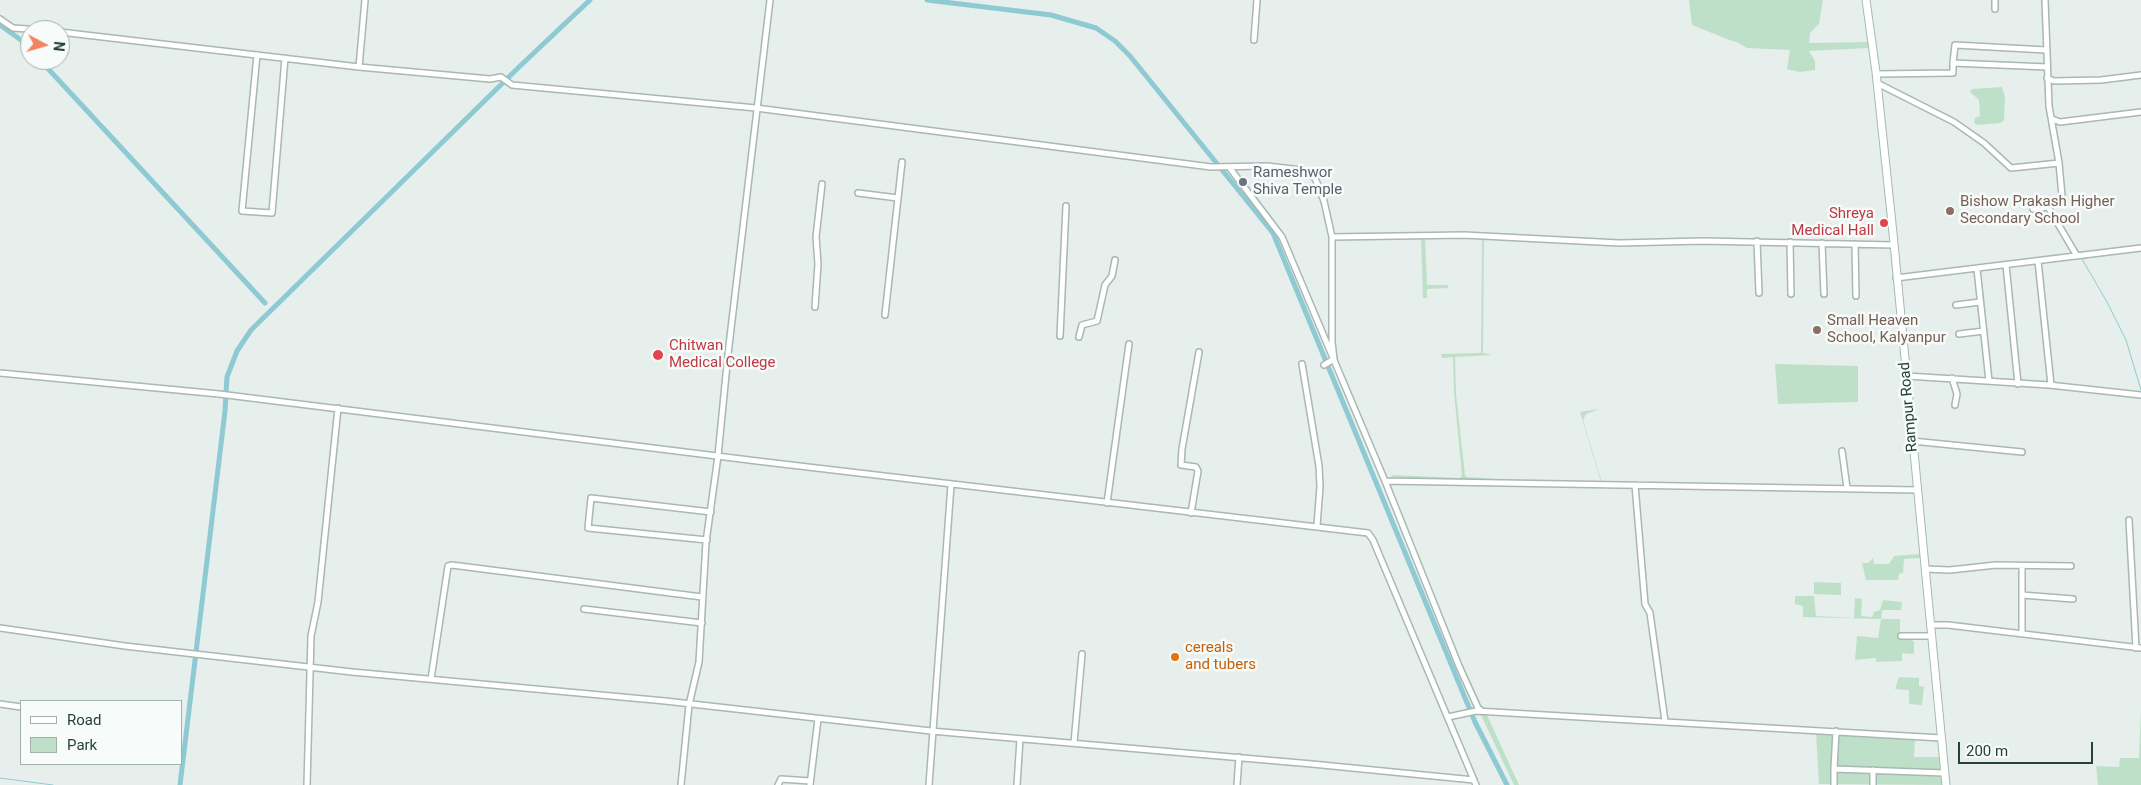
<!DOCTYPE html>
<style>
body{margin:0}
#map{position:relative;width:2141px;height:785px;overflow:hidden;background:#e6efeb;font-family:Roboto,sans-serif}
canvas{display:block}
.legend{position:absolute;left:20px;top:700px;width:162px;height:65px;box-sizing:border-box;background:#f7fbf9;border:1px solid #a3b1ad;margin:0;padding:6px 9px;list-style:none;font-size:15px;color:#24423a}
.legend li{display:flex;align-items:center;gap:10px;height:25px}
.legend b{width:25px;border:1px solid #a3b1ad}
.north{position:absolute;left:20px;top:20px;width:50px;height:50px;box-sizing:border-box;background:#f7fbf9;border:1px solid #a3b1ad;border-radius:50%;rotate:96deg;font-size:14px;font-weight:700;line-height:20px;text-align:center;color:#24423a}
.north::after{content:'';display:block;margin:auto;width:18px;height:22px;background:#f4845f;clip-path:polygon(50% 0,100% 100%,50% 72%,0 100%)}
.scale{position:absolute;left:1958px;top:742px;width:135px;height:22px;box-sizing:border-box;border:2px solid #24423a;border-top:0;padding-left:6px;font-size:15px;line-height:18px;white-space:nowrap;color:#24423a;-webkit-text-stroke:4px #f7fbf9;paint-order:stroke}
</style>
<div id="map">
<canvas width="2141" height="785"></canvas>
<ul class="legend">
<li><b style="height:6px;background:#fff"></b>Road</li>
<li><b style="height:14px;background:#bfe0c8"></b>Park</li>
</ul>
<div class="north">N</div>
<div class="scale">200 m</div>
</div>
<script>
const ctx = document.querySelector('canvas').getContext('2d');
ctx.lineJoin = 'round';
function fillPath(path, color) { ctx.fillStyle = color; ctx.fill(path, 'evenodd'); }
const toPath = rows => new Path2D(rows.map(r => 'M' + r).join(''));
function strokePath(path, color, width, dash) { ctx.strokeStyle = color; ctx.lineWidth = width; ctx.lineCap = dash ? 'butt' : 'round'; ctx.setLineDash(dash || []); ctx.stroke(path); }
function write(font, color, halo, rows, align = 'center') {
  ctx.font = font + ' Roboto,sans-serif'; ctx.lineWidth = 5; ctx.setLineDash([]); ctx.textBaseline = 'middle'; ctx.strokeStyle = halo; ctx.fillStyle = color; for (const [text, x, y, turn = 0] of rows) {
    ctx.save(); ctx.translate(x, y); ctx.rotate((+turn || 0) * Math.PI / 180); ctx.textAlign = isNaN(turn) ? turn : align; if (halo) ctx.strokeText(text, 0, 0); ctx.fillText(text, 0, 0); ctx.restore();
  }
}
const green = toPath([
 [1689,0,1823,0,1819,24,1810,33,1809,43,1868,42,1868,48,1809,51,1815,61,1815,70,1800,72,1787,69,1790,50,1747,48,1737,42,1732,41,1692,25],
 [2002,87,2005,97,2004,120,2000,123,1977,125,1974,123,1975,118,1980,116,1979,100,1970,92,1972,89],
 [1421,237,1425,237,1427,285,1448,285,1448,288,1427,289,1427,298,1423,298],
 [1482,238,1484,238,1483,353,1492,355,1455,357,1456,394,1465,475,1467,477,1513,480,1601,482,1580,412,1599,409,1586,414,1583,420,1602,483,1391,478,1392,475,1460,478,1462,475,1454,392,1453,357,1442,358,1441,354,1481,353],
 [1775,364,1858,366,1858,402,1778,404],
 [1920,554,1921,558,1904,559,1903,573,1899,574,1898,580,1866,580,1862,563,1868,563,1873,558,1874,564,1889,564,1894,556],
 [1814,582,1841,583,1841,595,1814,594],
 [1795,596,1814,596,1816,616,1854,618,1855,598,1862,599,1861,616,1872,617,1874,612,1880,610,1883,600,1902,602,1901,610,1882,610,1881,619,1900,619,1900,638,1914,641,1914,654,1902,653,1902,661,1876,662,1876,658,1855,660,1857,636,1878,638,1881,619,1803,617,1803,606,1795,604],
 [1899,677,1919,678,1919,686,1924,687,1922,705,1909,704,1909,690,1895,689],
 [2141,711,2141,785,2098,785,2096,766,2119,767,2120,758,2139,758],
 [1480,713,1518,716,1487,715,1519,785,1514,785],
 [1816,732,1915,738,1914,757,1939,757,1942,785,1819,784]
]);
const stream = toPath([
 [2082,259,2107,302,2126,340,2141,390],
 [0,778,53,785]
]);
const canal = toPath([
 [927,0,1051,15,1096,28,1115,41,1130,56,1273,233,1475,722,1507,785],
 [0,25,21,40,30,49],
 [40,60,265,303],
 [180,785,225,411,227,377,237,351,251,330,519,67,590,0]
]);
const street = toPath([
 [1995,0,1995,9],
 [0,19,13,28,42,30],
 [60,32,359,67,490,79,501,77,512,85,756,108,1211,167,1267,166,1301,170,1315,178,1324,201,1332,237,1332,342,1334,359],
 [1254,40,1257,0],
 [257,55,242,211,272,213,285,58],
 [1953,63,1955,45,2046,50],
 [359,67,365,0],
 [1876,74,1953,73,1953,63,2047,67],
 [2047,78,2054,81,2101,80,2141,75],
 [1877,83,1954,122,1984,143,2011,168,2059,163,2049,106,2045,0],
 [2052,119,2060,122,2141,112],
 [2059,163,2062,196,2060,201,2048,207,2077,256],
 [1229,167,1282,237,1385,481,1917,490],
 [858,193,898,198],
 [2033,209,2048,207],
 [1332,237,1464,235,1619,243,1703,241,1894,245],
 [1757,241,1759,293],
 [1790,242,1791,294],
 [1822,243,1824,294],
 [1855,244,1856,296],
 [2038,261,2051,385],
 [2006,265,2018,384],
 [1977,269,1989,381],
 [1896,278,2141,248],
 [1956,305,1980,302],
 [815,307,818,264,816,237,822,184],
 [885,315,902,162],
 [1959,334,1984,331],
 [1060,336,1066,206],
 [1079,337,1082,325,1097,321,1105,285,1112,276,1115,260],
 [1302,364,1319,466,1320,486,1317,526],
 [1324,365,1334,359],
 [0,373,219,394,757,461,1368,533,1373,540,1476,785],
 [1907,376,2049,385,2141,395],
 [1952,378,1957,394,1955,405],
 [1912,441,2022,452],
 [1842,451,1847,488],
 [1385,481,1459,666,1478,708,1482,711],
 [1635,485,1645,604,1650,613,1665,721],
 [1107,503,1129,344],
 [1191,513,1198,471,1196,467,1181,465,1182,449,1199,352],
 [2129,520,2136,648],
 [707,540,588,528,591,498,711,512],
 [2022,566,2022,633],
 [1925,569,1950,570,1996,565,2071,566],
 [2022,595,2073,599],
 [584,609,702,623],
 [1931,625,1948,625,2141,648],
 [0,628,125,646,352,672,665,701,931,731,1312,764,1474,780],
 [1901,636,1932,636],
 [431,679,448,566,452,565,702,597],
 [0,704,21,707],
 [1448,717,1476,711,1941,738],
 [1836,731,1834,769,1945,773],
 [1074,743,1082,654],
 [307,785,311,636,318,602,338,408],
 [681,785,689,705,699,662,706,542,718,456,728,354,770,0],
 [778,785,781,779,810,781],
 [810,785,818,719],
 [929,785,951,485],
 [1017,785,1020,739],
 [1237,785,1239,757],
 [1834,785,1834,769],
 [1873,785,1873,770]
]);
const secondary = toPath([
 [1866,0,1876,72,1893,233,1946,785]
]);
const markers = [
 [1243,182,5,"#6b7280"],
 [1950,211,5,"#8d6e63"],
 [1884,223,5,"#e0444e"],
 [1817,330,5,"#8d6e63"],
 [658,355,6,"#e0444e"],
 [1175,657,5,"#e8710a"]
];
const worshipNames = [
 ["Rameshwor",1253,173],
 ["Shiva Temple",1253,190]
];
const educationNames = [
 ["Bishow Prakash Higher",1960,202],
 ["Secondary School",1960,219],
 ["Small Heaven",1827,321],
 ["School, Kalyanpur",1827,338]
];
const healthNames = [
 ["Shreya",1874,214],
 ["Medical Hall",1874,231],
 ["Chitwan",669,346,"left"],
 ["Medical College",669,363,"left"]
];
const streetNames = [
 ["Rampur Road",1909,407,-95]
];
const foodNames = [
 ["cereals",1185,648],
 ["and tubers",1185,665]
];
fillPath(green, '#bfe0c8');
strokePath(stream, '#8ec9d4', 1);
strokePath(canal, '#8ec9d4', 5);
strokePath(street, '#a8b8b2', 8);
strokePath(secondary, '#a4bbb3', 9);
strokePath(street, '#fff', 5);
strokePath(secondary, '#fff', 7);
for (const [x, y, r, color] of markers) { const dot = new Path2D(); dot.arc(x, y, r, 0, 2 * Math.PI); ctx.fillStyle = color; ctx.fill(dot); strokePath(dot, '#f7fbf9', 2); }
write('15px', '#5b616d', '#f7fbf9', worshipNames, 'left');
write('15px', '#785e54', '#f7fbf9', educationNames, 'left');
write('15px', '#be3a42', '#f7fbf9', healthNames, 'right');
write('15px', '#24423a', '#f7fbf9', streetNames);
write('15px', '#c56008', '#f7fbf9', foodNames, 'left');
</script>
